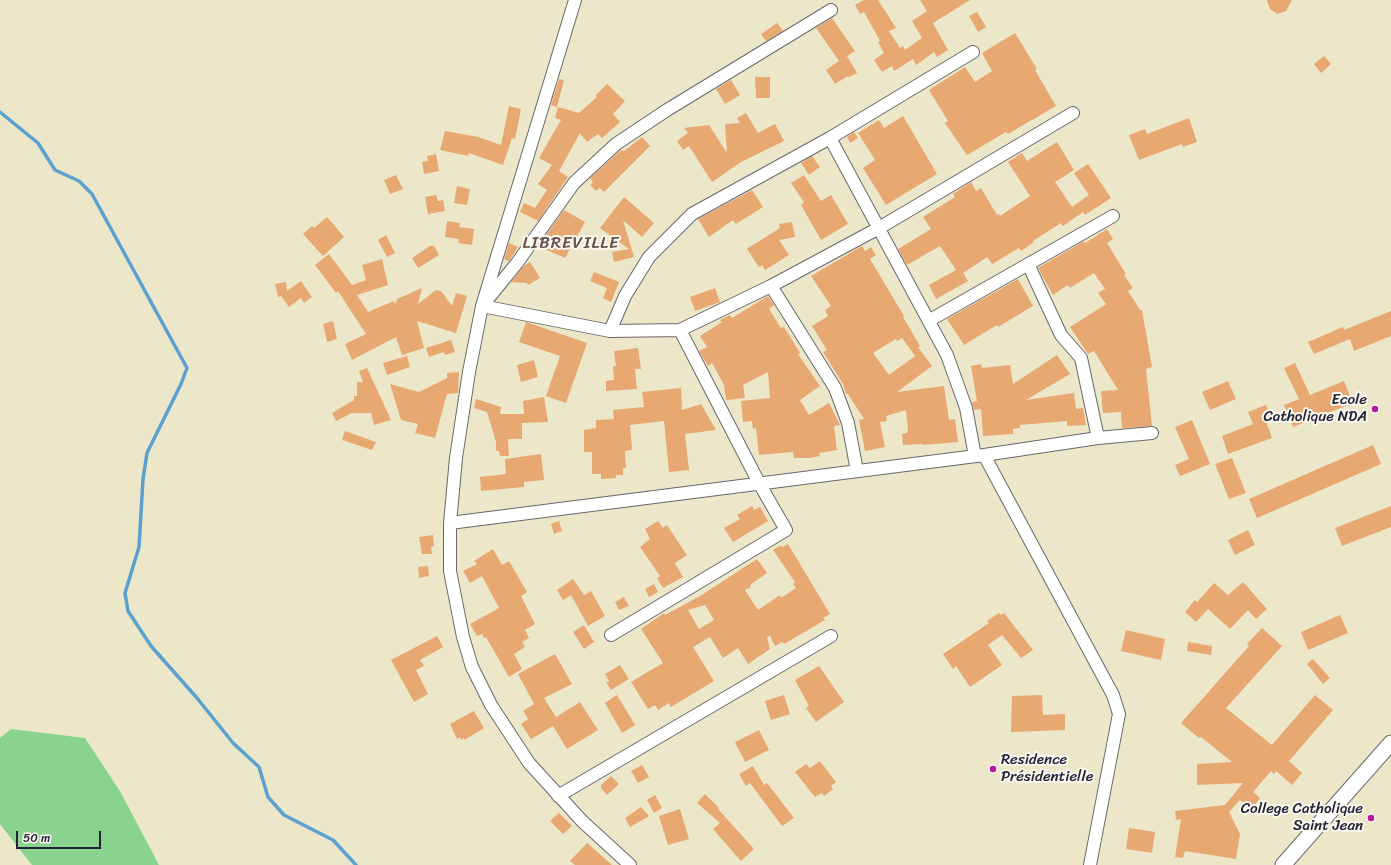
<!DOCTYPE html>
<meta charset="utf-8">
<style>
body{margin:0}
#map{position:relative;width:1391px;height:865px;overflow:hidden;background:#ede7c9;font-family:Sriracha,sans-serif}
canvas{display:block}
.scale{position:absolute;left:16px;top:831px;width:85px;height:18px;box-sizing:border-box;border:2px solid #22223b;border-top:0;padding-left:5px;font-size:12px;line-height:14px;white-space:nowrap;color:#22223b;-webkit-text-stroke:3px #fbf7ec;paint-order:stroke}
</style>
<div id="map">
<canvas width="1391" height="865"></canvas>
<div class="scale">50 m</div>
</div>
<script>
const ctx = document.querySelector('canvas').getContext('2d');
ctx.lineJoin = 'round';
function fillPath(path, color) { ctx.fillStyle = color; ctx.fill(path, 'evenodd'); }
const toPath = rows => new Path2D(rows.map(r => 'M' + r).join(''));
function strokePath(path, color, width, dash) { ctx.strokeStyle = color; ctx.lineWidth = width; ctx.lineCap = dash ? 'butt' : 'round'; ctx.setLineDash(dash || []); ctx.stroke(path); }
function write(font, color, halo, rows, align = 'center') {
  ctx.font = font + ' Sriracha,sans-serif'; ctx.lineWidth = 4; ctx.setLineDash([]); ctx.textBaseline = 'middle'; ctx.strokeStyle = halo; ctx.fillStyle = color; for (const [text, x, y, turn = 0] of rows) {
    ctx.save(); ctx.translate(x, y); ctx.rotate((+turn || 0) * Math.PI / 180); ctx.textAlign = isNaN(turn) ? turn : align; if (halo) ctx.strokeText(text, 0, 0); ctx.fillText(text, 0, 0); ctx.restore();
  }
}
const green = toPath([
 [11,729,85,738,121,793,159,865,32,865,0,824,0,738]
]);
const stream = toPath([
 [0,112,38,143,55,170,79,181,92,194,187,368,181,384,147,453,143,479,139,547,125,593,128,611,151,646,197,698,233,743,259,767,268,797,284,815,333,840,356,865]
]);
const building = toPath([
 [864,0,878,0,896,28,889,31,900,48,903,46,905,50,922,38,912,21,927,11,920,0,970,0,933,23,948,50,937,57,934,52,916,65,913,59,894,71,892,66,882,72,874,60,884,53,878,42,880,41,864,12,860,14,855,5],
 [1267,0,1292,0,1286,11,1277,14,1270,9],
 [977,12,986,27,978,32,969,16],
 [832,18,855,51,847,56,857,73,849,77,848,76,835,84,826,70,839,61,816,28],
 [777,23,783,31,766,41,761,34],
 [1015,33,1037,69,1035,70,1056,106,1008,134,1006,132,967,155,945,123,948,121,929,90,965,67,975,82,992,71,982,53],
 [1324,56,1331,64,1321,73,1314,64],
 [755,77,770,77,770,98,756,98],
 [559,79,564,80,557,107,551,105],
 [731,80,740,95,725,104,716,89],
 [607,84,625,101,613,114,620,122,602,138,598,134,587,142,580,133,559,171,568,177,538,221,520,212,524,203,535,208,547,190,538,184,552,165,539,158,561,120,555,118,558,107,579,113,597,97,595,96],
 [509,106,521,109,515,139,512,138,503,165,469,153,468,156,440,150,445,131,478,137,501,145],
 [746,113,758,133,775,124,784,141,741,162,712,182,689,146,683,150,677,141,688,133,684,128,709,125,727,153,725,124,740,123,737,118],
 [903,116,937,174,886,205,863,168,875,160,858,133,879,120,884,128],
 [1189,118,1197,142,1183,147,1182,144,1139,160,1129,135,1145,129,1147,134],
 [854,132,858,138,850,143,847,137],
 [642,137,650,146,604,192,600,188,596,191,590,185,593,182,590,178,621,150,624,151],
 [1057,142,1074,170,1055,182,1072,207,1089,195,1074,173,1088,164,1111,198,1085,215,1083,212,1063,226,1061,223,1033,241,1034,242,1021,251,1019,248,992,264,987,257,963,273,968,281,936,299,929,285,956,270,940,246,907,265,898,249,931,229,923,217,955,197,953,194,971,182,976,191,981,188,997,215,999,214,1000,216,1030,196,1008,162,1022,153,1027,161],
 [436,154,439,171,424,174,422,162,428,161,427,156],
 [812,156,820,167,809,175,801,163],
 [396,175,403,189,390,194,384,180],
 [804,175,821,201,831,195,848,224,821,240,801,205,804,202,791,183],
 [457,186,470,189,467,205,454,203],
 [752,190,763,207,736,224,733,220,709,237,698,219],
 [436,195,438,201,443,200,445,211,428,214,425,197],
 [624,197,654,223,642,237,623,220,634,257,614,262,612,252,629,249,600,228],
 [564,210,585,222,565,258,540,247,544,238],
 [327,217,344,237,323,256,303,234,312,226,314,228],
 [447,221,460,223,459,227,474,229,472,245,458,243,459,239,445,237],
 [792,222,795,237,779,240,789,255,765,270,762,265,759,267,747,249,748,248,780,228,779,224],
 [1107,229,1113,239,1107,243,1126,274,1124,275,1133,288,1128,291,1140,310,1142,310,1152,367,1146,369,1152,426,1122,428,1121,412,1103,413,1101,391,1118,390,1094,351,1088,354,1070,327,1106,304,1098,293,1105,289,1094,273,1070,288,1068,285,1053,295,1038,268,1084,241,1085,243],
 [386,235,395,253,387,257,378,240],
 [509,243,518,247,509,261,504,259],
 [430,246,434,246,439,255,418,268,412,258],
 [862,246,865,251,871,247,876,255,870,259,904,316,903,317,920,346,918,347,932,366,897,392,944,386,949,420,955,419,958,442,923,445,923,444,903,445,902,434,907,433,908,430,906,410,886,416,887,421,880,422,885,447,865,451,859,420,864,419,848,394,846,394,843,384,823,352,827,350,812,326,828,316,825,310,831,306,811,276],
 [902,338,915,356,889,375,873,353,896,339,897,341],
 [329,254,352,285,366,280,362,265,382,259,388,285,357,295,368,312,394,301,395,305,397,299,422,288,418,304,436,290,441,291,452,306,456,293,467,296,456,333,417,321,424,348,402,355,396,337,352,360,345,344,366,334,338,291,336,293,315,265],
 [530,262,540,278,528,285,527,283,511,282,524,266],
 [594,272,619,282,611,302,603,298,607,288,590,281],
 [1018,279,1033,306,998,327,997,325,964,345,947,319],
 [301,281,312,297,304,303,301,298,289,307,281,296,278,297,275,284,286,282,287,291],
 [715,288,720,302,695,311,690,297],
 [768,296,774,305,769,309,781,328,784,327,794,343,800,353,798,354,820,386,800,400,809,415,829,403,840,425,834,426,837,450,819,453,820,456,809,458,794,458,793,452,759,455,756,428,753,429,752,421,743,422,741,401,770,398,768,372,743,385,745,398,726,400,724,385,712,363,708,366,699,351,707,347,700,336,722,322,720,320,730,315,732,318],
 [1391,311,1391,336,1354,351,1350,339,1314,354,1308,342,1343,327,1344,330],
 [333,321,337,339,327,342,323,324],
 [526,322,587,343,566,403,546,396,560,356,519,342],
 [451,340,455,352,445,355,444,352,429,357,426,348],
 [638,348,641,369,635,369,637,389,606,391,606,381,614,380,613,366,616,366,614,351],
 [1057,355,1070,374,1026,400,1074,393,1076,409,1083,408,1086,425,1067,426,1067,421,1020,425,1020,428,1013,429,1013,434,983,436,981,409,974,410,972,402,977,401,971,366,981,364,982,368,1010,365,1013,384],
 [407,356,410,367,387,375,383,363],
 [534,360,538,377,521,382,517,365],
 [1295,363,1310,395,1344,381,1353,403,1293,427,1284,405,1299,399,1284,368],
 [367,368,391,420,374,425,371,413,352,413,336,421,332,413,354,400,354,396,357,396,357,382,363,382,359,371],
 [459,372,458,393,447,394,435,438,415,433,418,424,401,420,390,384,419,392,447,378,447,373],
 [1228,381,1236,399,1210,410,1202,392],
 [681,388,682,410,701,404,716,430,685,434,689,470,669,472,664,421,630,425,632,450,625,451,626,468,623,468,623,475,616,475,616,478,601,479,601,474,592,474,592,452,584,452,584,430,596,428,596,420,614,419,613,410,644,407,642,392],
 [544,397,548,422,522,423,522,439,508,439,509,456,500,456,499,451,496,451,496,442,487,412,474,408,476,399,501,407,500,414,524,414,523,401],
 [1266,405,1270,416,1265,418,1272,438,1228,454,1222,436,1253,424,1248,412],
 [1192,420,1210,464,1180,476,1175,465,1189,459,1175,427],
 [345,431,376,442,372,450,342,440],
 [1373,445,1381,464,1257,518,1249,499],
 [541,454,544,480,524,482,524,487,481,491,480,477,506,474,505,459],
 [1232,458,1246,493,1229,499,1215,464],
 [752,506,754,510,760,507,768,521,733,542,724,528,740,519,737,515],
 [1391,506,1391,527,1342,546,1335,528],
 [559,521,562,531,554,534,551,524],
 [658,521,663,528,667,525,687,555,675,563,683,577,663,588,657,578,660,576,640,547,650,539,645,529],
 [1248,530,1255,545,1235,555,1228,540],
 [433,535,434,546,431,547,432,554,422,554,419,537],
 [788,544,830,614,823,618,825,620,784,644,782,642,775,646,770,636,767,637,770,649,748,664,738,648,723,658,710,637,693,647,714,681,671,707,669,703,658,710,655,705,648,709,631,682,663,663,641,629,664,613,665,615,700,596,757,559,767,573,750,585,751,587,745,590,758,610,780,595,781,598,796,588,793,584,795,582,773,550,781,545,782,547],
 [705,605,714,620,699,629,688,610],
 [493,549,502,565,509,561,527,592,521,596,535,624,525,630,529,638,522,642,525,647,514,654,522,669,509,677,486,637,484,638,482,634,477,636,470,624,499,608,482,576,470,583,463,571,477,564,474,561],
 [428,566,429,576,419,578,418,567],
 [573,579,584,595,591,591,605,616,588,626,571,595,563,600,557,590],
 [1243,582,1267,609,1256,619,1248,610,1230,629,1208,609,1196,622,1185,612,1195,600,1197,602,1214,583,1228,595],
 [654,584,658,592,649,597,645,589],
 [624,597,629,606,619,610,615,602],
 [999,613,1001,615,1004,613,1033,650,1021,658,1002,635,988,645,1002,665,970,687,956,666,953,669,943,654,989,623,987,621],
 [1340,615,1348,633,1308,650,1301,632],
 [584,625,594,642,584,649,573,632],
 [1262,628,1282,646,1226,708,1272,745,1315,695,1333,710,1289,761,1302,773,1292,785,1276,771,1274,774,1271,771,1253,792,1260,798,1251,810,1240,800,1229,812,1240,834,1236,859,1185,851,1183,858,1175,857,1181,819,1176,820,1175,811,1225,805,1243,783,1197,785,1197,764,1232,762,1201,737,1199,738,1181,723,1249,646,1247,644],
 [1126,630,1165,639,1161,660,1121,651],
 [437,636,443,647,420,660,424,666,416,670,428,694,414,702,391,660],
 [1188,642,1212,646,1211,655,1187,651],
 [555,654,572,684,544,698,556,717,580,702,598,730,567,749,553,726,531,739,521,724,528,719,523,711,534,704,518,674],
 [1313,659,1330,678,1323,684,1307,664],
 [620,665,629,679,611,690,606,682,609,681,605,674],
 [819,666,844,702,816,722,806,708,809,706,795,680],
 [617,695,635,725,622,733,605,703],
 [784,695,790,714,771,720,765,701],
 [1042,695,1043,715,1065,714,1065,730,1011,732,1012,696],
 [474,711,484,728,464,740,464,738,461,740,460,737,457,739,450,724],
 [759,730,769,750,745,762,735,742],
 [820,761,836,782,831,786,833,789,824,796,822,793,815,797,795,772,806,764,810,768],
 [642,765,649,777,638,783,631,771],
 [753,766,764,785,767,783,794,818,782,826,750,783,746,786,739,774],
 [611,776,619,784,607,795,601,788,601,785],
 [705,794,719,808,718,809,754,849,741,861,713,829,720,823,697,803],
 [655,795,662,808,654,813,647,800],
 [641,807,649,816,630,827,625,818],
 [680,809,689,839,668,845,659,816],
 [559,813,572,826,563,834,550,821],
 [1129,828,1155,832,1152,853,1126,849],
 [587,843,612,865,575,865,570,861]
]);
const minor = toPath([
 [575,0,482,306,469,372,456,458,450,523,450,571,463,637,472,667,491,705,529,763,582,821,630,865],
 [831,10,667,110,616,144,574,183,517,263,482,306,610,331,680,330,771,286,879,228,1073,113],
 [830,138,947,355,966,408,975,456],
 [1028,264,1061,335,1081,358,1098,438],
 [771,286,835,388,848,423,857,471],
 [930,320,1113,216],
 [610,331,625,296,649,257,692,214,830,138,973,52],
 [984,455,1113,695,1119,714,1090,865],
 [450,523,984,455,1098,438,1152,433],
 [611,635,786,530,759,483,680,330],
 [558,796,831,636]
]);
const major = toPath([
 [1283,865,1391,743]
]);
const markers = [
 [1375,409,4,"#b5179e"],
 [993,769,4,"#b5179e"],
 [1371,818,4,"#b5179e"]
];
const poiNames = [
 ["Ecole",1367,400],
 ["Catholique NDA",1367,417],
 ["Residence",1001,760,"left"],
 ["Présidentielle",1001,777,"left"],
 ["College Catholique",1363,809],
 ["Saint Jean",1363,826]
];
const quarterNames = [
 ["LIBREVILLE",571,244]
];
fillPath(green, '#89d38f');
strokePath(stream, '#5aa1d0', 3.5);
fillPath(building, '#e8a872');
strokePath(minor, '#69676d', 14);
strokePath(major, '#69676d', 17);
strokePath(minor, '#fff', 12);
strokePath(major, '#fff', 15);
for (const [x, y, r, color] of markers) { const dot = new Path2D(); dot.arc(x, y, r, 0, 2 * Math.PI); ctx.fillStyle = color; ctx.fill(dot); strokePath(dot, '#fbf7ec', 1.5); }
write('15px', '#22223b', '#fbf7ec', poiNames, 'right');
ctx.letterSpacing = '1px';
write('17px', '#67514e', '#fbf7ec', quarterNames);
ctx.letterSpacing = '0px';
</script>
